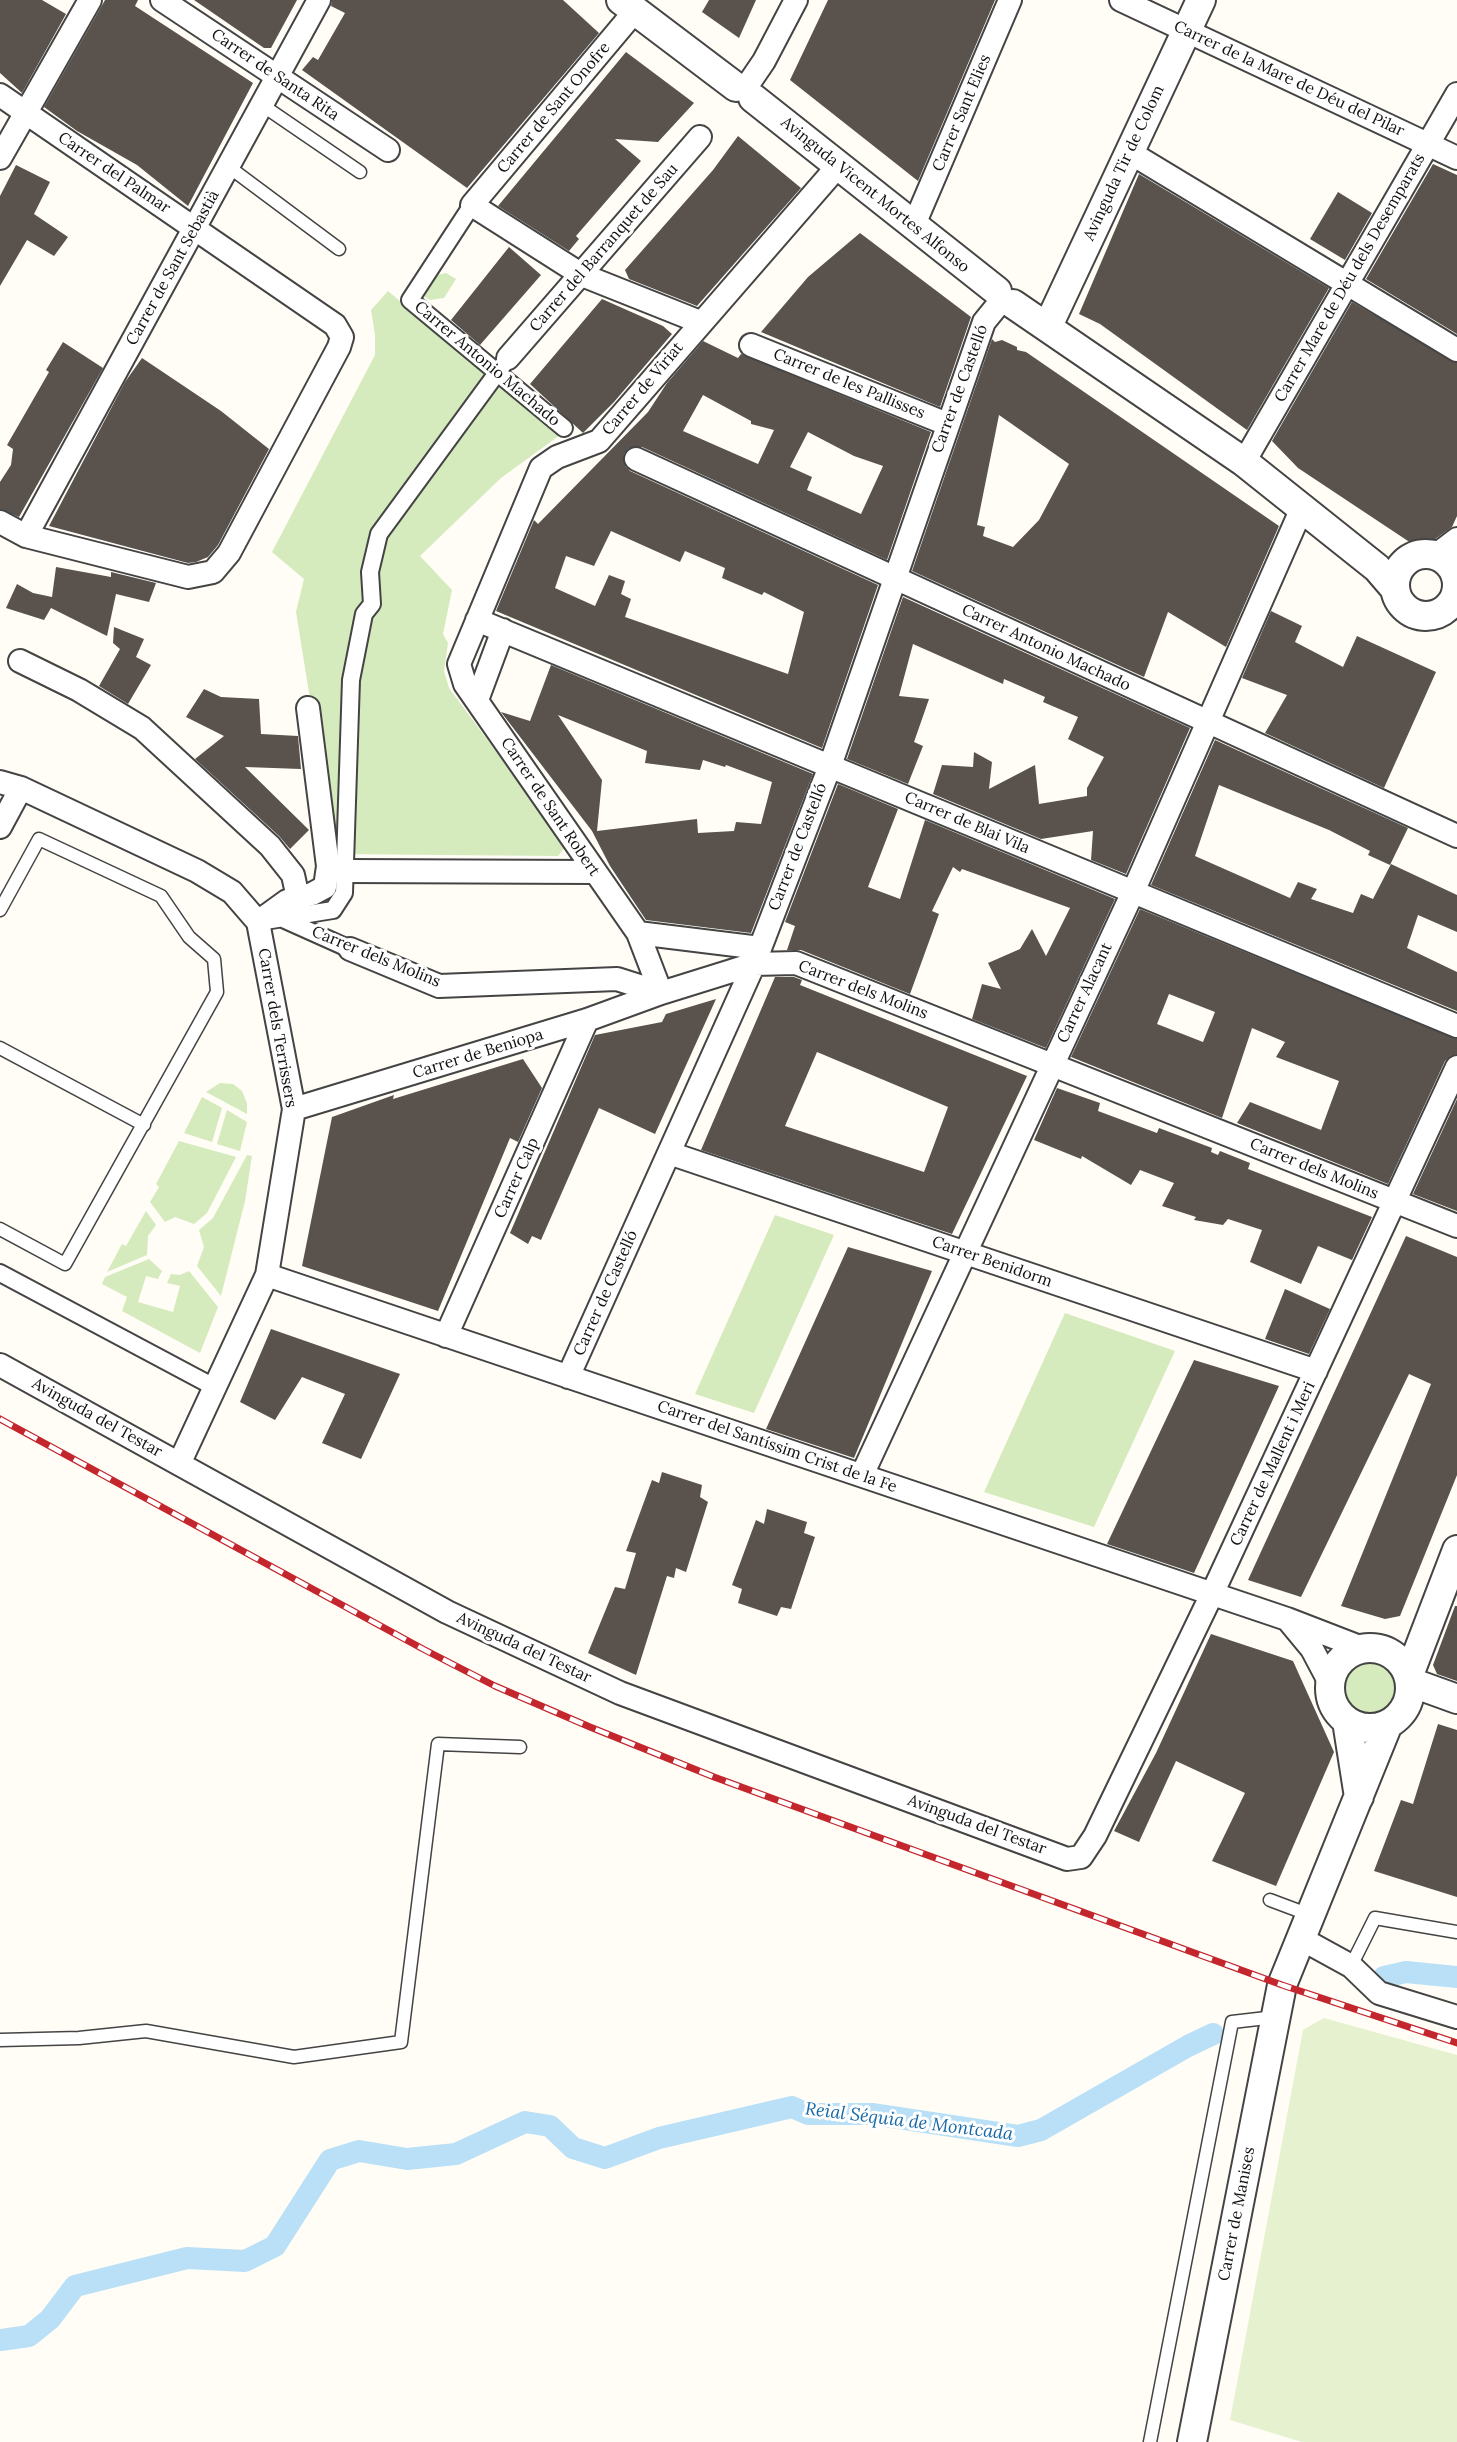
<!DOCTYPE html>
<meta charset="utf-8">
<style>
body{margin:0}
canvas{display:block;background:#fffdf5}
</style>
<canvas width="1457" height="2442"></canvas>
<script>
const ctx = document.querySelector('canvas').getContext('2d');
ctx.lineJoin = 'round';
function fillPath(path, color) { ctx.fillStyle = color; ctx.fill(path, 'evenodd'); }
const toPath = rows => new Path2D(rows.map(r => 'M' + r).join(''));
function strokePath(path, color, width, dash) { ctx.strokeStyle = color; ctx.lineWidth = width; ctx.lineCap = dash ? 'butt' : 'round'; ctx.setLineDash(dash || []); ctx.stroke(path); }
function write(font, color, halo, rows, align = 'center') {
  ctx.font = font + ' Lora,serif'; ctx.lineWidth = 6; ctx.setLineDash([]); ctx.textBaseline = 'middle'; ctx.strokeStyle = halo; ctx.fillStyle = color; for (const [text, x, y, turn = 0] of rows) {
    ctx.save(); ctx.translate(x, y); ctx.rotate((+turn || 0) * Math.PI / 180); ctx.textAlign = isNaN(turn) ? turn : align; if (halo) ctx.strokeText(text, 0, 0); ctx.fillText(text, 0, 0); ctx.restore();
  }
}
const green = toPath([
 [446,273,456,279,444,298,430,300,420,294,432,276],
 [388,291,560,435,501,478,420,556,452,590,443,634,448,643,444,671,449,688,566,846,558,856,335,854,296,612,304,579,272,552,375,355,375,335,371,310],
 [220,1083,233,1084,242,1091,247,1103,247,1114,206,1092],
 [202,1097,222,1108,212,1142,184,1133],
 [227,1110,247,1122,240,1151,217,1144],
 [179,1141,236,1157,207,1213,194,1224,175,1217,165,1222,150,1202,159,1187,156,1184],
 [247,1155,252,1156,245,1201,221,1296,197,1266,204,1247,199,1230,213,1218],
 [146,1211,156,1225,148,1236,147,1255,107,1272,122,1244,126,1246],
 [775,1215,834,1235,754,1413,695,1394],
 [149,1259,162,1271,158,1279,146,1276,138,1302,173,1312,180,1286,167,1283,171,1274,180,1275,189,1271,218,1307,200,1353,122,1311,127,1297,102,1284,105,1277],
 [1065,1313,1175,1351,1094,1527,984,1492],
 '1343 1688a27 27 0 1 1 54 0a27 27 0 1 1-54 0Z'
]);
const pitch = toPath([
 [1324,2018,1457,2055,1457,2442,1302,2442,1230,2420,1303,2030]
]);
const canal = toPath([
 [1384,1977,1406,1972,1457,1977],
 [0,2340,29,2336,50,2319,75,2286,187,2258,245,2261,275,2246,330,2160,359,2151,407,2159,456,2154,525,2122,550,2126,573,2148,605,2158,659,2138,792,2107,808,2114,872,2114,1018,2136,1041,2130,1188,2046,1213,2034]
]);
const building = toPath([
 [0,0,42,0,66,14,22,93,0,73],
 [105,0,138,0,135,6,253,83,188,206,137,165,77,131,44,107],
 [194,0,297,0,271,48,264,48],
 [332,0,563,0,599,33,467,188,302,70,313,57,318,60,345,13,331,6],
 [709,0,756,0,739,38,702,12],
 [828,0,995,0,918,181,790,80],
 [626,52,694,103,658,142,615,139,641,161,576,236,579,239,569,251,498,206],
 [738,136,801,188,697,306,629,279,625,270,713,170],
 [1433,164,1457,175,1457,334,1366,279],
 [16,165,50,182,34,214,68,237,54,256,27,240,0,286,0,196],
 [1139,174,1329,288,1247,430,1100,324,1079,314],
 [1338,192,1372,213,1345,260,1310,239],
 [860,233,971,317,940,407,761,332,808,277],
 [509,247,541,275,480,345,451,320],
 [602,299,663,326,672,334,614,402,583,433,530,384],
 [1352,302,1457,363,1457,516,1452,527,1431,542,1414,545,1298,468,1272,441],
 [992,339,995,342,1002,340,1017,347,1017,350,1026,352,1279,526,1226,647,1168,612,1144,677,912,571],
 [999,415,1069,464,1039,520,1013,547,983,536,985,527,977,525],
 [703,341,738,358,741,354,931,432,887,560,642,447,629,448,624,454,625,466,630,471,878,585,822,748,496,611,534,520,538,524,648,412,667,383],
 [703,395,751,421,751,424,774,430,758,464,683,431],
 [808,432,854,456,883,466,861,514,807,490,812,477,790,467],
 [611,531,680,562,685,551,725,568,722,578,762,595,764,592,804,612,788,674,625,617,631,599,621,594,625,581,609,575,595,606,555,588,566,556,594,566],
 [63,342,103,368,19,517,0,509,0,482,11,465,13,449,7,445,49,372,46,370],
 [142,358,221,411,269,449,218,545,208,557,196,562,188,563,49,526,125,382],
 [56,567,111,577,111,572,156,583,149,602,116,594,107,636,51,608,44,620,6,608,17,584,33,593,52,597],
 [903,597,1190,728,1126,874,1091,860,1093,831,1041,839,933,794,942,765,973,767,974,752,992,762,989,789,1035,765,1039,804,1087,796,1087,788,1104,757,1068,739,1078,717,1043,702,1045,697,1004,679,1003,684,913,644,899,696,929,699,914,742,923,746,908,784,847,759],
 [1271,611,1302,626,1295,642,1343,667,1357,636,1436,672,1384,788,1265,733,1287,695,1242,678],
 [114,627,144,639,136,657,151,665,128,704,99,686,120,649,113,643],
 [551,665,813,774,751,933,646,920,610,866,592,831,501,712,530,721],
 [558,715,647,751,645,763,700,770,703,760,725,767,726,765,772,782,761,824,736,822,734,831,698,833,697,819,597,831,602,780],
 [204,689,221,697,259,699,261,734,298,736,301,769,245,767,309,830,290,849,279,836,195,759,224,736,186,717],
 [1215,740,1408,828,1390,865,1368,855,1370,851,1329,830,1219,785,1195,856,1290,898,1298,882,1317,889,1311,899,1353,913,1361,894,1373,899,1391,864,1457,895,1457,932,1418,915,1407,948,1457,972,1457,1011,1151,885],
 [838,784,898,809,868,887,900,899,925,820,1115,899,1046,1048,972,1019,982,984,1001,989,988,963,1020,949,1032,929,1046,956,1070,908,962,869,960,872,953,867,932,911,939,914,910,994,801,950,787,950,795,926,785,922],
 [1140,909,1457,1039,1457,1054,1450,1056,1445,1061,1388,1184,1237,1123,1250,1102,1321,1130,1339,1081,1276,1057,1285,1042,1252,1028,1222,1118,1071,1057],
 [1169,994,1215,1012,1203,1042,1157,1024],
 [775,977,794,977,802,980,800,985,1027,1076,952,1234,701,1150],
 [817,1052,948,1107,924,1172,785,1126],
 [716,999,655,1134,599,1108,541,1240,532,1236,528,1244,510,1233,595,1035,662,1022,666,1014],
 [523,1059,542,1088,518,1142,510,1138,438,1311,302,1266,332,1117,394,1095,393,1099],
 [1057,1088,1100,1103,1098,1111,1157,1133,1159,1128,1212,1148,1211,1152,1218,1155,1220,1151,1250,1163,1248,1169,1372,1217,1352,1260,1318,1246,1301,1284,1250,1262,1262,1230,1228,1219,1223,1225,1194,1220,1196,1217,1162,1206,1174,1183,1140,1170,1131,1185,1082,1156,1081,1159,1034,1140],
 [1457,1099,1457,1211,1413,1194],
 [1406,1236,1457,1257,1457,1475,1400,1616,1385,1619,1341,1606,1431,1384,1409,1374,1301,1597,1248,1580],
 [848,1247,932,1271,854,1458,766,1429],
 [1285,1289,1330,1309,1309,1354,1265,1339],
 [271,1329,400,1374,361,1459,322,1443,345,1394,302,1377,275,1420,240,1402],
 [1194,1360,1279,1386,1194,1573,1107,1544],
 [662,1472,702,1485,700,1497,708,1502,686,1572,676,1568,674,1578,667,1576,636,1675,588,1653,615,1587,625,1589,636,1553,626,1551,652,1480,659,1483],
 [767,1509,807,1522,804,1533,815,1537,791,1609,781,1607,777,1616,738,1603,742,1589,732,1585,756,1520,764,1524],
 [1455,1606,1457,1606,1457,1681,1437,1674,1433,1665],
 [1211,1634,1293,1661,1334,1752,1276,1886,1212,1861,1245,1793,1176,1761,1139,1842,1114,1831,1156,1753],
 [1438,1724,1457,1730,1457,1897,1374,1871,1401,1800,1413,1804]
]);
const service = toPath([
 [262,105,360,172],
 [229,167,339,249],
 [0,910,39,839,161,896,189,937,214,959,217,992,65,1264,0,1229],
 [0,1048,144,1125],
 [1270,1900,1310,1915],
 [1351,1966,1375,1918,1457,1932],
 [0,2040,79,2038,146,2031,294,2057,401,2042,438,1744,520,1747],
 [1150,2442,1232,2022,1275,2017]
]);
const pedestrian = toPath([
 [472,205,410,300,564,428],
 [283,919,350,949],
 [259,922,333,910,344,893,351,680,364,614,372,604,370,572,379,534,508,358],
 [0,1273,216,1388]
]);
const minor = toPath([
 [162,0,388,150],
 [1121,0,1457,158],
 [635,11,472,205,582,275,700,322],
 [749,83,764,61,796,0],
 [0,95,335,325,342,337,339,347,229,553,213,572,188,577,26,536,0,522],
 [1129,152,1457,350],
 [0,158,90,0],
 [913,227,1010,0],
 [751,345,947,424],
 [508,358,700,137],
 [636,459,1457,836],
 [1244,462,1457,94],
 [26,536,319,0],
 [1436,555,1457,539],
 [477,620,1457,1026],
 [20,661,79,690,142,728,270,846,293,875,298,898],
 [477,700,503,630],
 [0,782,21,788,197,871,232,892,258,922,294,1109,267,1275,179,1464],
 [0,827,21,788],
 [346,871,595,872],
 [258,922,287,901,312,894,325,887,328,866,308,708],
 [638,933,760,948],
 [350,949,439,986,617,979,661,993,754,964,796,963,1457,1226],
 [294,1109,587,1020,661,993,638,933,465,684,459,664,541,468,557,457,599,441,838,166],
 [669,1153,1316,1371],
 [267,1275,1287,1619,1362,1648],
 [446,1336,587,1020],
 [0,1365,447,1612,620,1693,1067,1859,1081,1857,1095,1836,1212,1594,1457,1067],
 [568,1377,754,964,830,766,984,322,997,306],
 [862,1475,1133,892,1302,508],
 [1288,1620,1312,1649,1330,1683],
 [1300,1938,1351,1966,1379,1993,1457,2017]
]);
const tertiary = toPath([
 [621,0,736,87],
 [753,98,997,291],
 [1013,304,1244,462,1377,568,1395,589],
 [1048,326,1201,0],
 '1395 585a31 31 0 1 1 62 0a31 31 0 1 1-62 0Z',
 '1330 1688a40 40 0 1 1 80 0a40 40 0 1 1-80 0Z',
 [1409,1675,1457,1550],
 [1410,1682,1457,1699],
 [1347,1721,1359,1797],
 [1192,2442,1282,1985,1388,1724]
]);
const rail = toPath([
 [0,1419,423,1649,495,1686,590,1727,714,1777,1282,1985,1457,2043]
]);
const streetNames = [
 ["Carrer de Santa Rita",275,75,34],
 ["Carrer de la Mare de Déu del Pilar",1289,79,25],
 ["Carrer de Sant Onofre",554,108,-50],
 ["Carrer Sant Elies",962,113,-67],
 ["Avinguda Tir de Colom",1124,163,-65],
 ["Carrer del Palmar",114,173,34],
 ["Avinguda Vicent Mortes Alfonso",875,195,39],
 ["Carrer del Barranquet de Sau",604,248,-49],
 ["Carrer de Sant Sebastià",173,268,-61],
 ["Carrer Mare de Déu dels Desemparats",1350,278,-60],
 ["Carrer Antonio Machado",487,364,40],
 ["Carrer de les Pallisses",849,384,22],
 ["Carrer de Viriat",643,389,-50],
 ["Carrer de Castelló",960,389,-70],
 ["Carrer Antonio Machado",1046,648,25],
 ["Carrer de Sant Robert",550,807,56],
 ["Carrer de Blai Vila",967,823,23],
 ["Carrer de Castelló",798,847,-69],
 ["Carrer dels Molins",376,957,22],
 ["Carrer dels Molins",863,990,21],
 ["Carrer Alacant",1085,993,-65],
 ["Carrer dels Terrissers",277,1028,80],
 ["Carrer de Beniopa",478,1054,-17],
 ["Carrer dels Molins",1314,1169,22],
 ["Carrer Calp",517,1178,-66],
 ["Carrer Benidorm",992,1262,19],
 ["Carrer de Castelló",606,1293,-66],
 ["Avinguda del Testar",97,1418,29],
 ["Carrer del Santíssim Crist de la Fe",777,1447,19],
 ["Carrer de Mallent i Meri",1273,1464,-65],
 ["Avinguda del Testar",524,1648,25],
 ["Avinguda del Testar",977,1825,20],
 ["Carrer de Manises",1237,2214,-79]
];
const waterNames = [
 ["Reial Séquia de Montcada",909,2122,7]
];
fillPath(green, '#d5ebbd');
fillPath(pitch, '#e6f2cf');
strokePath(canal, '#b9e0f7', 22);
fillPath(building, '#5a524d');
strokePath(service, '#444', 15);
strokePath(pedestrian, '#444', 20);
strokePath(minor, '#444', 26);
strokePath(tertiary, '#444', 32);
strokePath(service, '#fff', 12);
strokePath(pedestrian, '#fff', 16);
strokePath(minor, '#fff', 22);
strokePath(tertiary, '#fff', 28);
strokePath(rail, '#c4262e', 7);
strokePath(rail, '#fff', 4.5, [14]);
write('16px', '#111', '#fff', streetNames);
write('italic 18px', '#1768a6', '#fff', waterNames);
</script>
